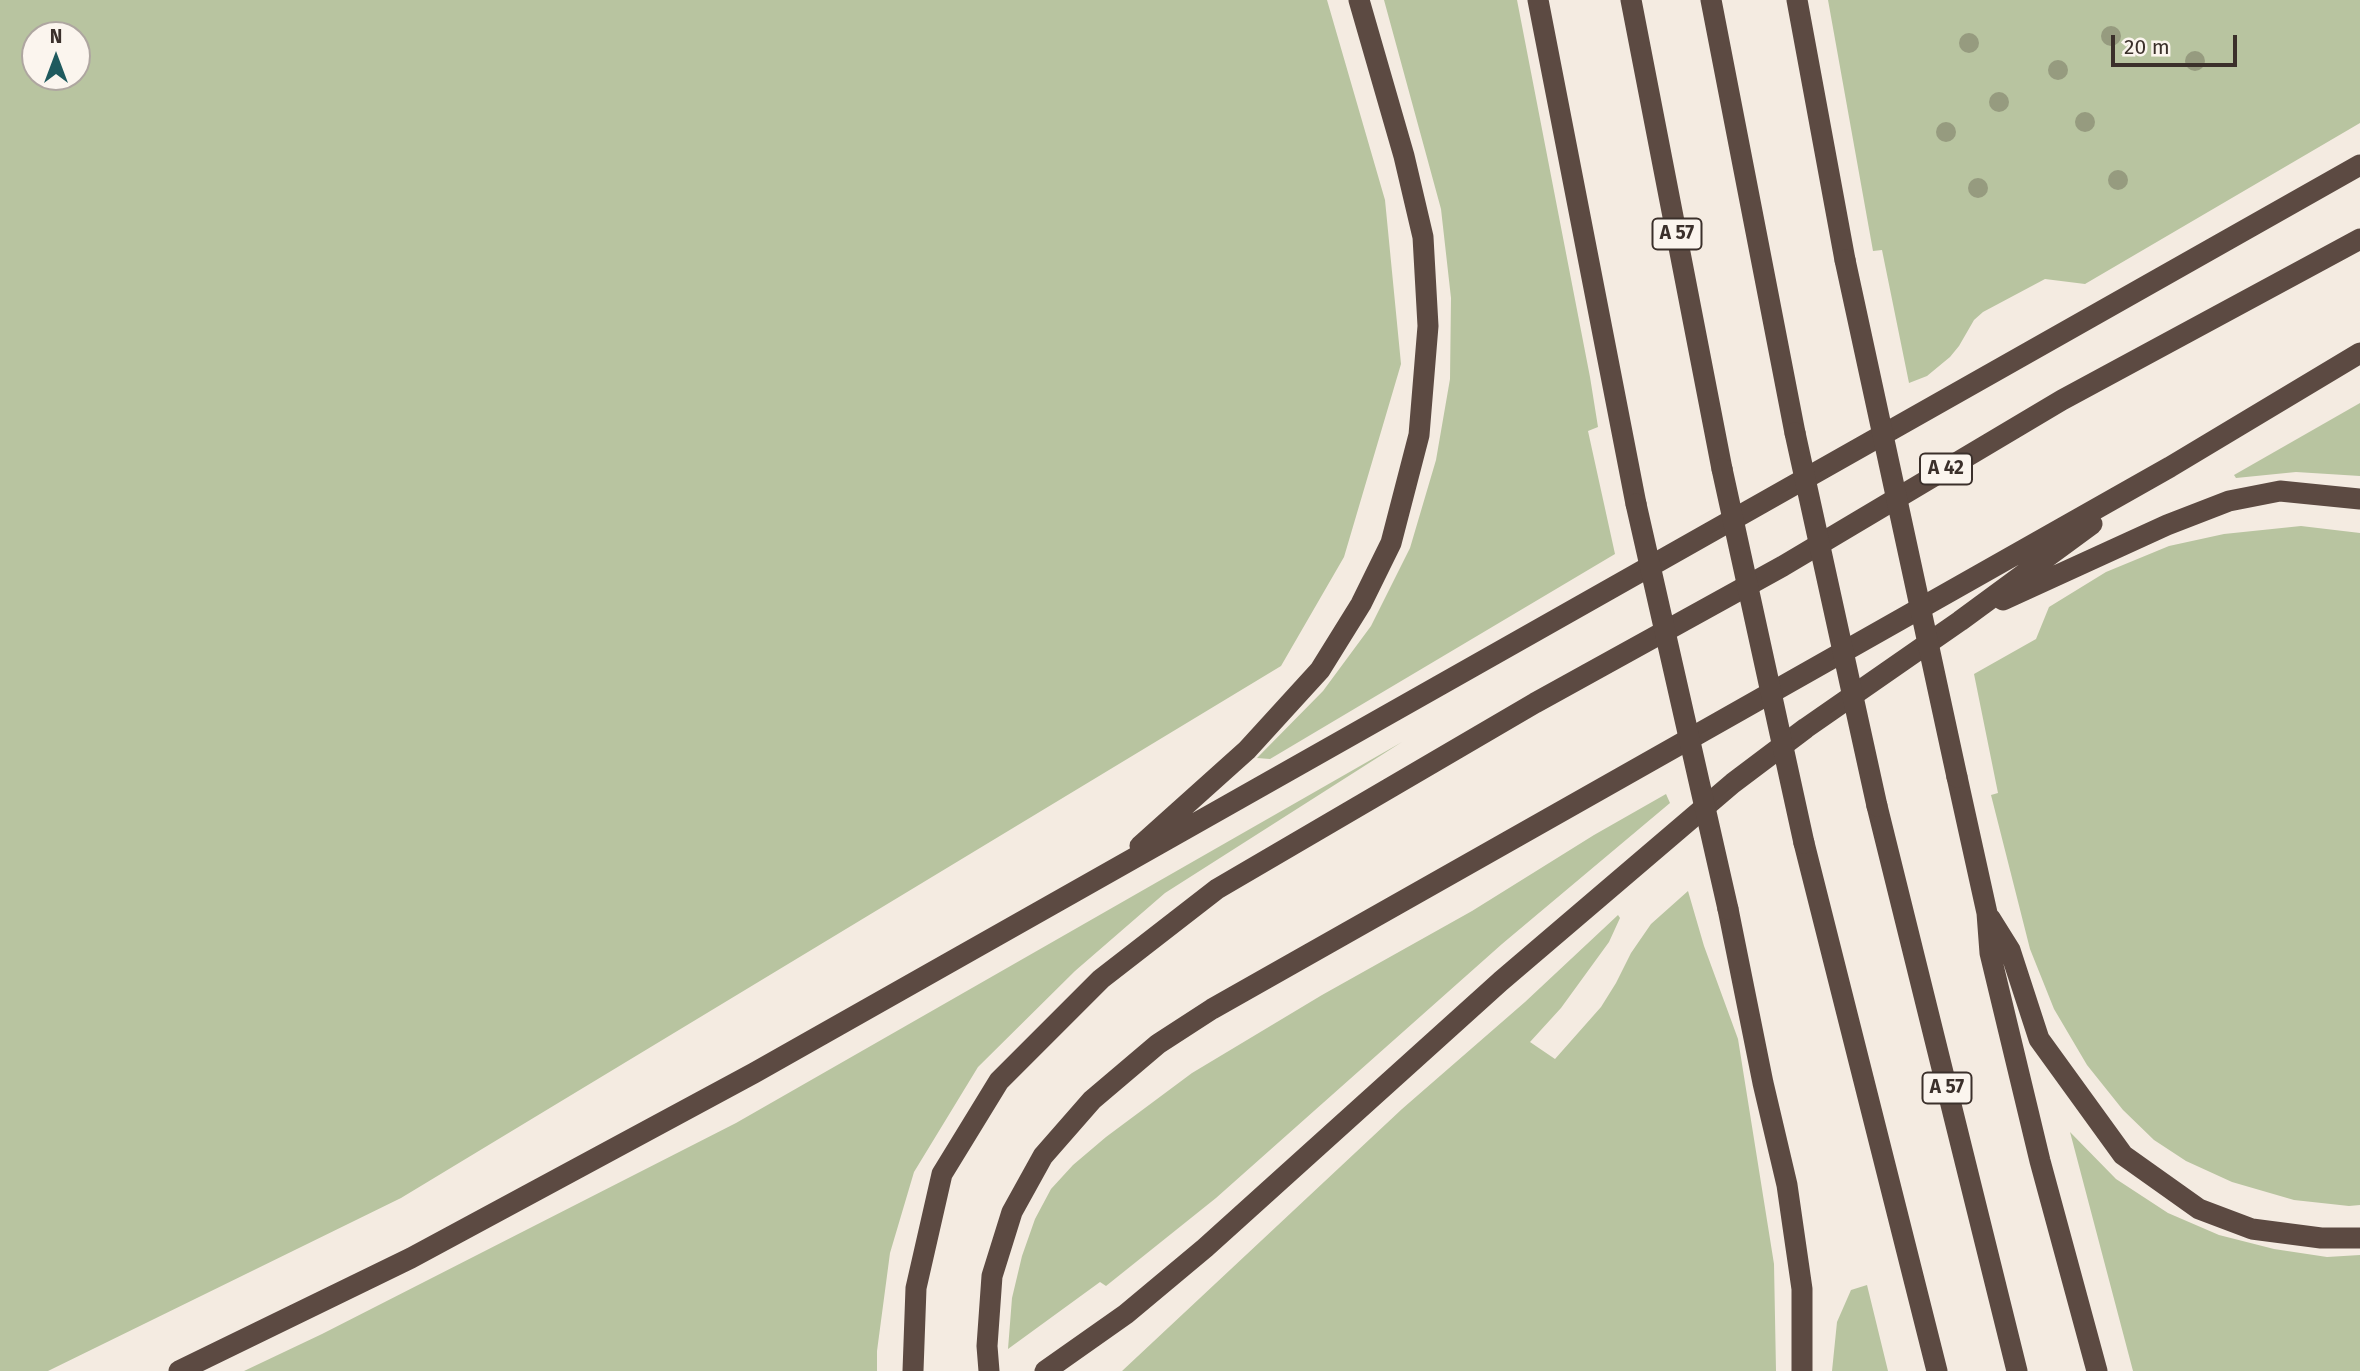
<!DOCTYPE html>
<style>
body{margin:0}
#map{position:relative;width:2360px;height:1371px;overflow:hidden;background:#f4ebe1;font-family:"Fira Sans",sans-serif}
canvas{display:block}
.north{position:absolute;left:21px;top:21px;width:70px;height:70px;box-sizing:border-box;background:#fbf5ee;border:2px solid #aea6a0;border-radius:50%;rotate:0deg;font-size:19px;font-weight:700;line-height:28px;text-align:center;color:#3b302b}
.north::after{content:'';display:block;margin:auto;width:24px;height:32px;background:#1f5a5e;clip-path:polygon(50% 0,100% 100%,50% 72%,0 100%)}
.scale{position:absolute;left:2111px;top:35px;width:126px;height:32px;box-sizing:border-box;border:4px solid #3b302b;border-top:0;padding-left:9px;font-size:21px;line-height:24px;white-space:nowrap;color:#3b302b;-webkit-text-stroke:5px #fbf5ee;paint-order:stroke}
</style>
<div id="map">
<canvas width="2360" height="1371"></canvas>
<div class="north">N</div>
<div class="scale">20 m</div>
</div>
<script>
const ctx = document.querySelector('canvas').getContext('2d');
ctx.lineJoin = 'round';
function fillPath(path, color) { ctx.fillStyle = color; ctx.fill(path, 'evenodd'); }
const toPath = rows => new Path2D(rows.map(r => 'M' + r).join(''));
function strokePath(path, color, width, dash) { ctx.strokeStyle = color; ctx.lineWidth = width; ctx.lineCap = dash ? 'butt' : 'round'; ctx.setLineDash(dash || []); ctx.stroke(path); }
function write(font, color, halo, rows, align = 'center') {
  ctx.font = font + ' "Fira Sans",sans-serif'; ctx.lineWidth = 5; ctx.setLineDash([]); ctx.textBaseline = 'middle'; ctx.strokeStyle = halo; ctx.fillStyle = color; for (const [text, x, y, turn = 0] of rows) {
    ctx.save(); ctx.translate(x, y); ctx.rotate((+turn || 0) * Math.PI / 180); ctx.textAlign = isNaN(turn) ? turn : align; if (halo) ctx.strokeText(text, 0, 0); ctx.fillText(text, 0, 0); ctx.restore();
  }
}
const green = toPath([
 [0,0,1327,0,1385,200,1401,364,1344,557,1281,666,401,1198,48,1371,0,1371],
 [35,35,77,35,77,77,35,77],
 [1384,0,1517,0,1590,377,1598,427,1588,431,1615,554,1270,759,1257,758,1323,691,1371,626,1410,548,1436,460,1450,379,1451,298,1441,209],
 [1828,0,2360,0,2360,123,2085,284,2045,279,1983,312,1974,320,1959,346,1950,357,1927,376,1909,383,1882,250,1873,251],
 [2360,403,2360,476,2296,472,2236,478,2234,475],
 [2301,526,2360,533,2360,1205,2349,1206,2294,1200,2232,1182,2186,1161,2154,1140,2123,1110,2087,1065,2054,1009,2030,949,1991,795,1998,793,1974,674,2036,639,2049,607,2106,572,2169,546,2224,534],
 [1402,742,1165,893,1075,971,978,1067,914,1172,890,1253,877,1351,877,1371,244,1371,322,1334,736,1123],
 [1666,794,1670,803,1502,944,1216,1198,1106,1286,1100,1282,1008,1349,1012,1298,1022,1256,1035,1219,1051,1189,1073,1165,1106,1137,1192,1073,1322,995,1472,911,1594,835],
 [1688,891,1704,946,1738,1039,1774,1264,1776,1371,1122,1371,1402,1109,1525,1002,1618,915,1620,918,1609,942,1561,1008,1530,1042,1555,1059,1601,1007,1616,983,1631,953,1651,924],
 [2070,1132,2116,1179,2168,1213,2219,1235,2274,1249,2327,1257,2360,1255,2360,1371,2133,1371],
 [1867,1285,1888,1371,1832,1371,1837,1322,1851,1290]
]);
const motorway = toPath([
 [1538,0,1636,504],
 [1631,0,1722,469],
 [1711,0,1795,433],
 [1797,0,1845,260],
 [2003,600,2167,525,2229,501,2280,491,2360,499],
 [1957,777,1987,913,1990,953,2040,1161,2097,1371],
 [1877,806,2017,1371],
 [1804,843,1937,1371],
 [1140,846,1247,750,1320,670,1361,604,1391,543,1419,435,1428,326,1423,237,1404,156,1359,0],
 [1728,909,1763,1083,1787,1185,1802,1289,1802,1371],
 [1990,918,2010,950,2039,1039,2123,1155,2199,1209,2252,1229,2321,1238,2360,1238],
 [179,1371,411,1258,754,1073,2360,165],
 [913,1371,916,1288,942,1174,999,1081,1101,979,1217,889,1535,703,1783,566,2062,400,2360,239],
 [989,1371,987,1346,992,1276,1012,1212,1043,1156,1092,1100,1158,1044,1212,1009,2170,467,2360,353],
 [1045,1371,1126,1314,1205,1248,1501,981,1733,783,1806,728,1960,621,2092,524]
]);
const motorwayBridge = toPath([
 [1845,260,1957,777],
 [1795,433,1877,806],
 [1722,469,1804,843],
 [1636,504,1728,909]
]);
const trees = [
 [2111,36],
 [1969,43],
 [2195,61],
 [2058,70],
 [1999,102],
 [2085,122],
 [1946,132],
 [2118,180],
 [1978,188]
];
const shields = [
 [1677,234,49],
 [1946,469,52],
 [1947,1088,49]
];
const shieldNames = [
 ["A 57",1677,234],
 ["A 42",1946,469],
 ["A 57",1947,1088]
];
fillPath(green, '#b8c4a0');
strokePath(motorway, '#5c4a42', 21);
strokePath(motorwayBridge, '#5c4a42', 21);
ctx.fillStyle = '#969b7f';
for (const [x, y] of trees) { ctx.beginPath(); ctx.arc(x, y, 10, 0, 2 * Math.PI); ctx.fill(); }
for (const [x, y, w] of shields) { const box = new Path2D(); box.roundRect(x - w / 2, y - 15.5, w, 31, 5); ctx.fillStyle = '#fbf5ee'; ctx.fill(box); strokePath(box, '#3b302b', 2); }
write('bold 19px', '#3b302b', null, shieldNames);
</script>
